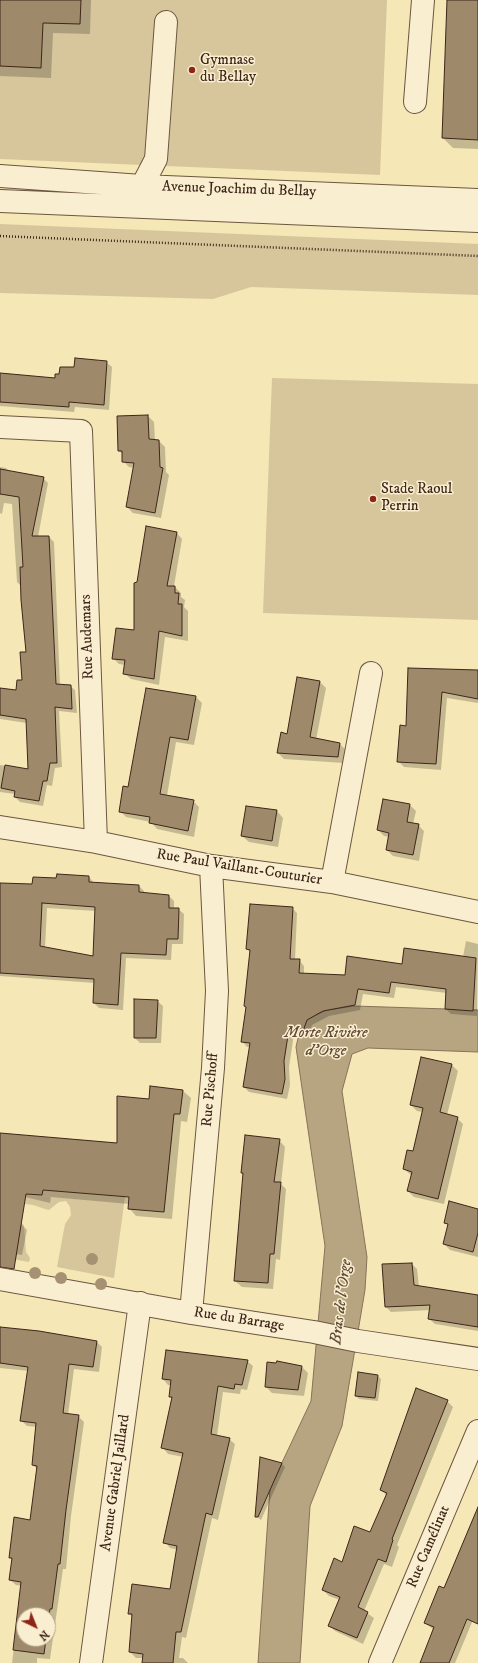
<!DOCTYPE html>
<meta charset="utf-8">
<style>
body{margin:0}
#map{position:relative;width:478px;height:1663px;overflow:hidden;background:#f6e7b6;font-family:"IM FELL DW Pica",serif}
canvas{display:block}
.north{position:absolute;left:16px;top:1607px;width:40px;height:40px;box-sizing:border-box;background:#f9efd0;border:1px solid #ae9e87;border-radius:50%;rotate:137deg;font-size:11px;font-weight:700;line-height:16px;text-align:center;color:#3e251a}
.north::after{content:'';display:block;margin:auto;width:14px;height:18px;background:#8f2418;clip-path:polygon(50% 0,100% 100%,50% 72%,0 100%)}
</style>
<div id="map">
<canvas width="478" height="1663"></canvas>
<div class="north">N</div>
</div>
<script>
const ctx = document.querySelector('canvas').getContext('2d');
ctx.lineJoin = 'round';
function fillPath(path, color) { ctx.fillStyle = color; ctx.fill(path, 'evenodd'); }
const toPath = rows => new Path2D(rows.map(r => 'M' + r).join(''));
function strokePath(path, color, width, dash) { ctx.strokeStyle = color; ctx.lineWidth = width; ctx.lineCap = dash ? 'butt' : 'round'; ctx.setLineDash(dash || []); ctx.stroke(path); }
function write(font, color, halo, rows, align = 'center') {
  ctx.font = font + ' "IM FELL DW Pica",serif'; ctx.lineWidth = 3; ctx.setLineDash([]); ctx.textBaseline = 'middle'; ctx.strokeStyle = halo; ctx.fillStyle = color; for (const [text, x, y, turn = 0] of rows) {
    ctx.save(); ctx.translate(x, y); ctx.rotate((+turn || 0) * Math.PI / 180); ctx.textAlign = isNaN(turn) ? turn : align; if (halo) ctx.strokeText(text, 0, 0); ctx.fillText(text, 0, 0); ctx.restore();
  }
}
const green = toPath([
 [0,0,387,0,380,175,0,159],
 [0,224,478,244,478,295,251,287,213,299,0,293],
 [272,378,478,384,478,620,263,613],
 [0,1183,27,1194,42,1195,43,1190,125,1197,114,1278,57,1267,65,1224,71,1215,70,1207,66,1201,59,1202,49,1210,45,1209,33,1205,26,1204],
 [21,1223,24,1225,26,1252,30,1258,29,1262,0,1257,0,1247,17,1250]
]);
const water = toPath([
 [354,1006,478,1010,478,1052,368,1048,352,1054,342,1091,367,1257,365,1290,342,1426,310,1506,300,1663,258,1663,270,1488,311,1401,325,1246,296,1047,299,1034,307,1019,327,1010,354,1006]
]);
const shadow = toPath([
 [0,0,91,0,90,34,53,33,51,78,0,76],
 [448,0,478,0,478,149,453,148,443,138],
 [106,362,112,367,109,410,75,407,74,412,0,406,0,374,56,380,60,375,75,368],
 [148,416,154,422,155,440,159,441,165,447,166,472,169,475,161,518,133,513,127,507,134,468,129,467,123,461,123,454,119,451],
 [0,467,6,468,10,472,43,478,48,483,38,537,49,537,54,542,60,685,70,686,75,690,77,713,59,711,62,767,55,768,52,786,47,785,43,806,20,802,15,797,15,794,0,792,0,765,29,770,27,723,0,719,0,689,17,691,23,681,27,653,21,586,17,582,12,504,4,503,2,514,0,513],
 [176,532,182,539,174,586,181,593,181,597,185,600,184,607,188,611,188,641,165,637,159,685,131,679,124,673,125,665,119,664,113,658,135,631],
 [409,669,478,671,478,703,447,698,441,770,404,767,398,761,407,727],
 [320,682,326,688,316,740,340,744,346,750,344,763,284,759,278,753],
 [196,697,202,703,194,745,176,742,167,796,193,801,199,807,194,837,157,829,151,822,126,817,120,811],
 [410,805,416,811,413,824,418,825,424,831,419,861,393,856,387,850,390,837,384,836,378,830],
 [247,807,277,811,283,818,278,847,249,842,242,836],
 [89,877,94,883,139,886,144,891,144,894,169,896,174,901,174,909,178,909,184,914,183,944,172,944,171,960,126,958,123,1010,99,1008,94,1003,95,983,0,976,0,884,33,885,57,879],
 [47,908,96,911,94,957,45,948],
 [292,908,297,913,295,960,299,960,304,966,304,974,346,976,402,965,463,957,466,941,478,944,477,1016,451,1014,446,1009,447,993,396,987,394,998,363,994,360,1010,329,1016,312,1025,308,1036,294,1034,289,1067,290,1085,287,1099,249,1092,244,1087,250,1047,247,1047,242,1041,247,1008,245,1006,251,953,247,949],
 [157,1001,163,1006,161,1043,140,1043,135,1038],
 [452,1065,458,1071,447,1115,457,1118,463,1124,444,1204,414,1197,408,1191,412,1176,404,1169,413,1152,423,1112,417,1111,411,1105],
 [151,1088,183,1091,191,1098,187,1122,181,1121,172,1219,136,1216,129,1208,129,1204,51,1197,50,1203,0,1191,0,1134,118,1144,150,1100],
 [279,1140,285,1147,281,1184,286,1189,280,1260,276,1259,273,1289,242,1287,235,1281,244,1175,242,1173],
 [478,1210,478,1257,450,1250,444,1244,449,1226,445,1222],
 [0,1221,21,1224,27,1230,22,1255,0,1251],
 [412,1264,417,1269,419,1287,478,1296,478,1331,435,1324,429,1319,431,1310,391,1312,386,1307],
 [0,1330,97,1342,102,1347,99,1372,74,1369,68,1415,78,1416,84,1422,71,1516,66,1569,63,1569,50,1659,37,1658,37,1663,12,1663,22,1586,16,1585,10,1580,13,1560,10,1557,31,1521,38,1470,33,1465,37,1427,27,1426,21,1420,29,1371,0,1368],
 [24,1615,48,1615,48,1639,24,1639],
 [247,1361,253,1366,247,1390,241,1389,240,1394,223,1392,217,1436,229,1439,235,1444,218,1520,212,1518,186,1638,182,1637,179,1658,183,1658,188,1663,143,1663,144,1658,136,1658,130,1652,133,1617,129,1614,171,1590,178,1550,170,1548,165,1542,184,1457,168,1454,163,1448,173,1399,170,1396,172,1385,168,1385,163,1379],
 [278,1362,302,1367,308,1373,304,1396,272,1393,266,1387],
 [378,1376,381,1379,378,1401,359,1399,356,1396],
 [447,1401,453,1407,397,1545,399,1547,392,1567,384,1564,364,1611,374,1618,363,1644,335,1631,329,1625,340,1600,329,1596,323,1590,342,1563,371,1533,387,1496,381,1490],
 [261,1458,282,1464,285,1467,261,1520,256,1516],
 [478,1507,478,1608,455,1663,421,1663,434,1630,425,1623,444,1589]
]);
const building = toPath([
 [0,0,81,0,80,24,43,23,41,68,0,66,0,0],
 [447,0,478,0,478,140,442,138,447,0],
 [75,358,107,361,104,405,69,402,69,407,0,402,0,373,55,378,55,374,59,374,60,367,74,367,75,358],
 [148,415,149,439,159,440,160,467,163,468,155,513,126,507,134,463,122,462,122,451,118,451,117,416,148,415],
 [0,469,44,477,32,536,49,536,56,684,71,685,72,709,55,707,57,763,50,763,47,781,43,781,39,801,14,797,15,791,1,788,5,765,28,769,26,719,0,715,0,688,16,690,17,680,22,680,20,652,26,652,21,600,20,567,23,567,19,497,0,494,0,469],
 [146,526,177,532,167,586,175,586,175,593,179,593,178,604,182,604,182,636,159,631,154,679,123,674,125,660,112,659,116,628,134,630,134,583,137,582,146,526],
 [408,668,478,670,478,699,442,692,436,764,397,762,400,725,406,726,408,668],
 [297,677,320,681,310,737,340,743,338,757,277,753,281,732,287,734,297,677],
 [146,688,196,696,188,740,170,737,160,794,194,800,188,831,149,823,150,817,119,812,123,786,128,787,146,688],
 [383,799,410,804,407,822,419,824,413,855,386,850,389,833,377,830,383,799],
 [246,806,277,810,272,841,241,836,246,806],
 [57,874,89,876,89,882,139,885,139,892,169,895,169,908,179,908,178,939,167,939,166,955,121,953,118,1005,93,1003,94,979,0,973,0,883,32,884,33,877,56,878,57,874],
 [42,903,95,907,93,956,40,946,42,903],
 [250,904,293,907,290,959,300,959,299,973,345,975,347,956,402,964,404,948,476,958,473,1011,445,1009,446,989,391,982,389,993,358,989,355,1005,323,1011,307,1020,303,1031,289,1029,284,1061,285,1079,282,1094,243,1087,250,1043,241,1042,246,1007,244,1006,250,950,246,949,250,904],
 [134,999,158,1000,156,1038,134,1038,134,999],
 [421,1057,452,1064,440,1112,458,1117,438,1199,407,1191,412,1172,403,1169,407,1150,413,1151,423,1108,410,1105,421,1057],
 [150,1086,183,1090,180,1114,174,1114,164,1212,128,1209,129,1197,43,1190,42,1195,26,1194,14,1269,0,1267,0,1133,117,1143,117,1096,149,1099,150,1086],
 [245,1135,280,1139,274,1182,281,1182,274,1254,270,1254,268,1283,234,1281,243,1173,241,1173,245,1135],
 [449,1201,478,1209,478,1233,473,1252,443,1244,448,1224,444,1223,449,1201],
 [412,1263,414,1285,478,1295,478,1327,428,1319,430,1305,385,1307,382,1264,412,1263],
 [0,1327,39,1331,97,1341,93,1367,69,1364,63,1413,79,1415,66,1510,60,1564,58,1564,52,1609,50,1609,48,1624,48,1615,24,1615,24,1639,46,1639,44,1654,13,1650,21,1582,9,1580,12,1558,9,1558,14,1517,30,1520,37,1466,32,1465,36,1423,20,1421,28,1367,0,1363,0,1327],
 [166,1350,248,1360,242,1385,235,1384,234,1389,218,1386,211,1434,230,1438,212,1515,206,1513,181,1632,176,1632,173,1663,142,1663,143,1654,129,1652,132,1614,128,1614,132,1584,170,1589,177,1546,163,1543,183,1453,161,1448,172,1397,169,1397,171,1380,162,1379,166,1350],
 [277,1361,302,1366,298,1390,265,1387,267,1362,276,1363,277,1361],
 [358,1372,378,1375,375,1398,355,1396,358,1372],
 [416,1388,448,1400,392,1539,393,1540,386,1562,378,1559,358,1607,368,1612,357,1638,328,1626,340,1597,322,1590,334,1558,342,1562,354,1526,370,1532,387,1493,380,1490,416,1388],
 [260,1457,282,1463,258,1517,255,1517,260,1457],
 [478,1507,478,1624,467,1619,449,1663,420,1663,434,1627,424,1623,439,1586,444,1588,478,1507]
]);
const path = toPath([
 [0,236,478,256]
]);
const minor = toPath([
 [415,102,423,0],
 [0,176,142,186,478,200],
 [139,199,142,186,156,159,166,22],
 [0,201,478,221],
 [0,427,81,431,96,842],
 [0,827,96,842,211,866,332,882,478,912],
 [332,882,371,673],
 [0,1279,191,1313,314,1332,358,1341,478,1359],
 [191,1313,213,1068,217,991,211,866],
 [91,1663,140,1303],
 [380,1663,478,1431]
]);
const trees = [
 [92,1259],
 [35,1273],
 [61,1278],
 [101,1284]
];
const markers = [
 [192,70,4,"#8f2418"],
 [373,499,4,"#8f2418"]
];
const poiNames = [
 ["Gymnase",200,61],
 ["du Bellay",200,78],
 ["Stade Raoul",381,490],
 ["Perrin",381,507]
];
const streetNames = [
 ["Avenue Joachim du Bellay",239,190,2],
 ["Rue Audemars",88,637,-92],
 ["Rue Paul Vaillant-Couturier",239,868,9],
 ["Rue Pischoff",211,1090,-85],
 ["Rue du Barrage",239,1320,9],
 ["Avenue Gabriel Jaillard",116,1483,-82],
 ["Rue Camélinat",429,1547,-67]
];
const waterNames = [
 ["Morte Rivière",326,1034],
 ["d'Orge",326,1052],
 ["Bras de l'Orge",342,1302,-83]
];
fillPath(green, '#d7c69b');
fillPath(water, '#b7a581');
strokePath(water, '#877258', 1);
fillPath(shadow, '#0003');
fillPath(building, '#9e8a6b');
strokePath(building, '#3e251a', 1);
strokePath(minor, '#6c5641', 24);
strokePath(path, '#3e251a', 2.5, [1, 2]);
strokePath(minor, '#f9efd0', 22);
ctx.fillStyle = '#a69272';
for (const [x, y] of trees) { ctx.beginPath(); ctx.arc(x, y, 6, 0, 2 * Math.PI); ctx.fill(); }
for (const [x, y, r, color] of markers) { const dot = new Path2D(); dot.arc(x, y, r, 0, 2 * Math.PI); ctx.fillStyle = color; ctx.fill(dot); strokePath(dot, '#f9efd0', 1.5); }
write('15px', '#3e251a', '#f9efd0', poiNames, 'left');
write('15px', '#3e251a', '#f9efd0', streetNames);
write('italic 16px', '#624b39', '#f9efd0', waterNames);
</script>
